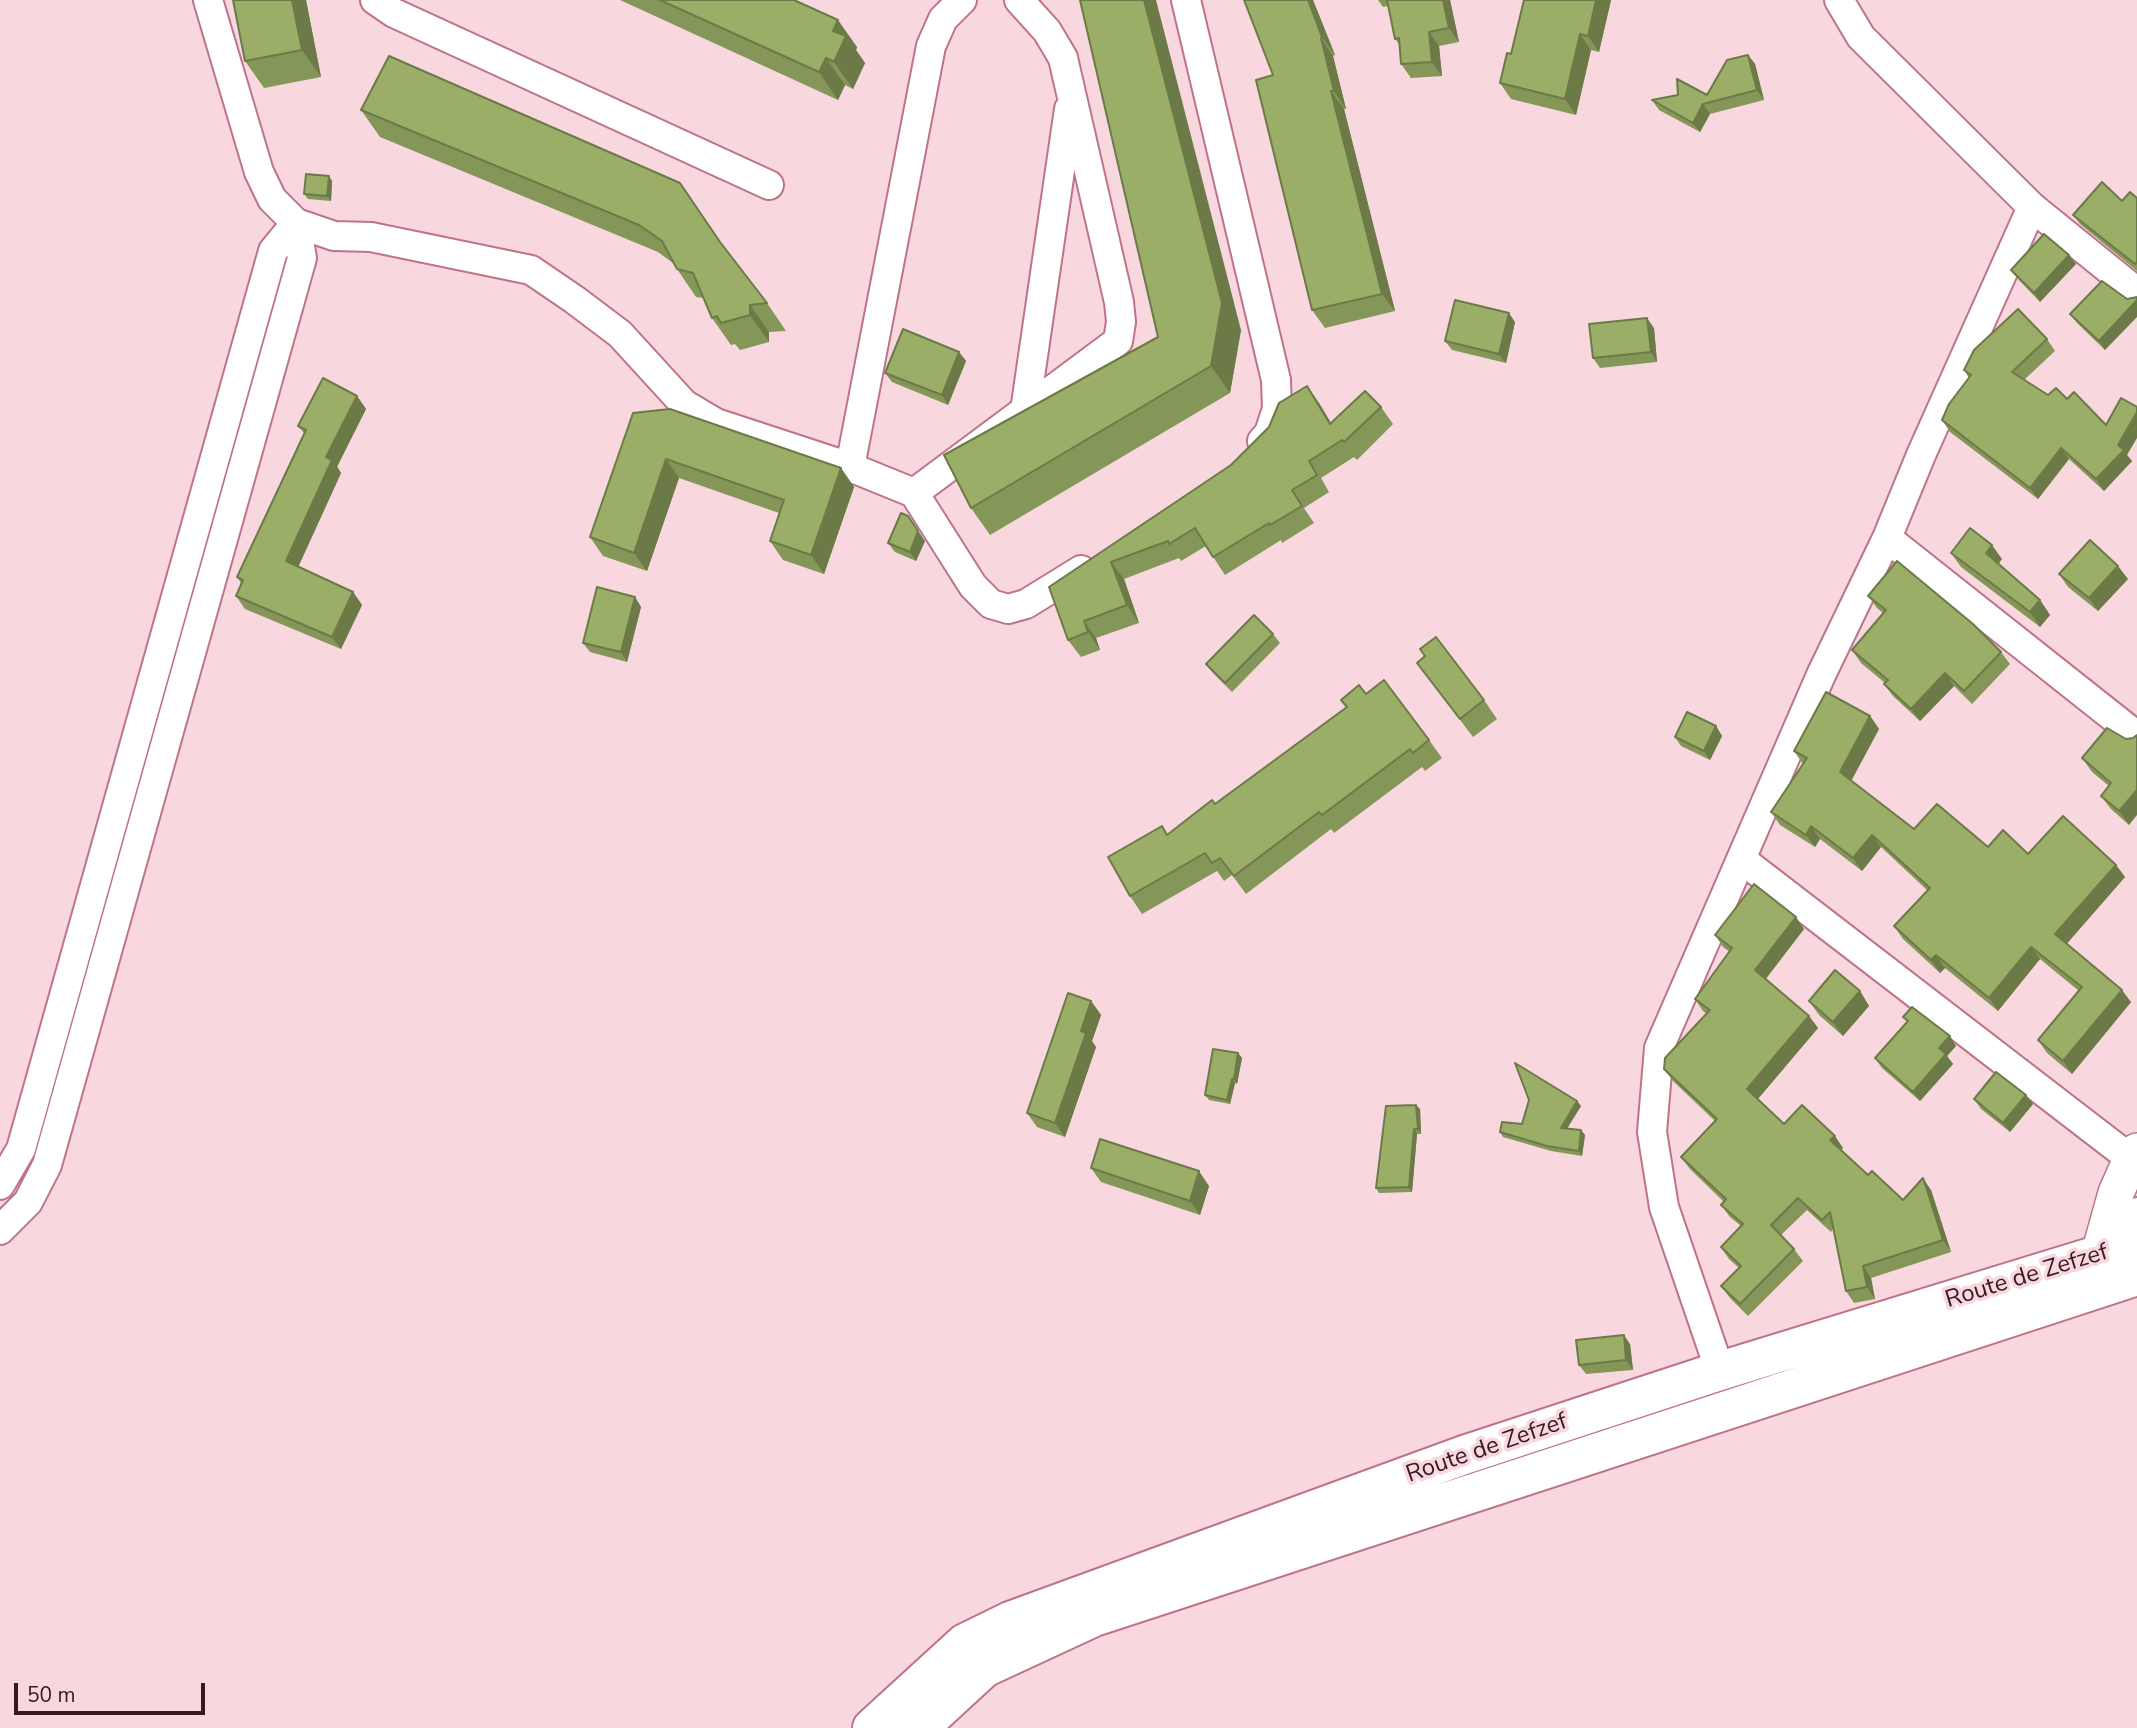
<!DOCTYPE html>
<style>
body{margin:0}
#map{position:relative;width:2137px;height:1728px;overflow:hidden;background:#f9d7df;font-family:"Nunito Sans",sans-serif}
canvas{display:block}
.scale{position:absolute;left:14px;top:1683px;width:191px;height:32px;box-sizing:border-box;border:4px solid #361922;border-top:0;padding-left:9px;font-size:21px;line-height:24px;white-space:nowrap;color:#361922;-webkit-text-stroke:5px #f9d7df;paint-order:stroke}
</style>
<div id="map">
<canvas width="2137" height="1728"></canvas>
<div class="scale">50 m</div>
</div>
<script>
const ctx = document.querySelector('canvas').getContext('2d');
ctx.lineJoin = 'round';
const toPath = rows => new Path2D(rows.map(r => 'M' + r).join(''));
function strokePath(path, color, width, dash) { ctx.strokeStyle = color; ctx.lineWidth = width; ctx.lineCap = dash ? 'butt' : 'round'; ctx.setLineDash(dash || []); ctx.stroke(path); }
function fillPath(path, color) { ctx.fillStyle = color; ctx.fill(path, 'evenodd'); }
function write(font, color, halo, rows, align = 'center') {
  ctx.font = font + ' "Nunito Sans",sans-serif'; ctx.lineWidth = 7; ctx.setLineDash([]); ctx.textBaseline = 'middle'; ctx.strokeStyle = halo; ctx.fillStyle = color; for (const [text, x, y, turn = 0] of rows) {
    ctx.save(); ctx.translate(x, y); ctx.rotate((+turn || 0) * Math.PI / 180); ctx.textAlign = isNaN(turn) ? turn : align; if (halo) ctx.strokeText(text, 0, 0); ctx.fillText(text, 0, 0); ctx.restore();
  }
}
const minor = toPath([
 [208,0,259,172,272,199,296,223,334,236,371,237,531,270,575,300,620,334,684,404,716,423,850,467,914,493,973,586,991,604,1008,609,1026,604,1081,570],
 [375,0,394,13,769,185],
 [1186,0,1276,380,1277,409,1269,433,1262,441],
 [1839,0,1861,37,2032,207,2137,292],
 [1025,411,1069,109],
 [850,467,931,46,943,19,962,0],
 [914,493,1118,341,1121,322,1119,302,1063,58,1047,31,1019,0],
 [1887,538,2137,736],
 [1741,859,2131,1159],
 [0,1185,21,1149,273,251,296,223],
 [0,1230,28,1202,47,1165,302,258,296,223],
 [2105,1235,2137,1212],
 [1720,1371,1664,1207,1652,1132,1659,1048,1821,675,1887,538,1921,455,2032,207]
]);
const tertiary = toPath([
 [2092,1279,2116,1193,2131,1159,2137,1151]
]);
const secondary = toPath([
 [872,1728,965,1643,1010,1621,1464,1455,1720,1371,2137,1243],
 [919,1728,984,1668,1094,1617,2137,1276]
]);
const wall = toPath([
 [233,0,306,0,321,77,264,88,245,61],
 [620,0,794,0,857,47,856,50,865,63,853,89,845,85,838,100],
 [1313,0,1335,55,1333,56,1346,109,1344,109,1395,311,1325,328,1312,310,1273,75],
 [1378,0,1450,0,1459,42,1439,46,1442,76,1411,78,1401,64,1400,45,1395,39,1388,6,1383,7],
 [1611,0,1599,52,1591,50,1576,115,1511,99,1500,83,1511,54],
 [1748,55,1755,64,1764,100,1710,114,1700,132,1659,110,1652,100,1707,95],
 [361,110,726,250,767,303,786,331,769,332,769,342,740,350,735,344,731,345,712,318,703,298,696,297,673,263,658,252,380,137],
 [329,176,332,181,331,201,308,199,304,194],
 [2137,198,2137,271,2080,224,2073,215],
 [2069,255,2076,264,2040,302,2018,279,2011,270],
 [2136,298,2105,350,2077,323,2070,314,2127,299],
 [1515,322,1506,363,1452,350,1445,341],
 [1654,328,1657,362,1600,368,1593,358],
 [1241,330,1230,393,990,535,971,508,1158,337],
 [2047,339,2055,351,2024,380,2048,395,2067,399,2127,455,2132,461,2104,491,2069,459,2038,499,1950,432,1942,420,1969,378,1964,370],
 [959,352,966,361,948,405,892,382,885,373],
 [357,396,366,409,337,466,341,473,298,567,353,592,362,605,341,649,245,609,236,596,241,583,237,577,304,433,298,426],
 [1319,403,1331,423,1381,407,1393,424,1357,460,1354,457,1321,478,1329,492,1304,508,1314,523,1282,543,1281,540,1225,575,1206,546,1181,561,1179,558,1124,579,1139,623,1096,638,1100,650,1081,657,1068,640,1049,587,1231,465],
 [633,413,841,468,854,487,824,574,783,560,770,541,779,513,679,478,647,571,603,556,590,537],
 [925,541,916,561,895,552,888,543],
 [1951,553,2002,559,1998,564,2040,600,2050,615,2040,627,1961,567],
 [2059,574,2128,579,2098,611,2068,587],
 [1868,596,2001,652,2010,664,1972,704,1954,686,1920,721,1893,696,1884,684,1885,683,1861,663,1852,650,1883,613,1877,608],
 [635,597,641,607,627,662,590,652,583,643],
 [1273,634,1280,643,1232,692,1213,673,1206,664],
 [1420,649,1484,700,1497,719,1473,737,1417,663,1425,656],
 [1366,694,1429,740,1442,758,1425,771,1422,767,1334,833,1331,829,1246,894,1232,875,1224,881,1217,871,1142,914,1130,896,1168,834,1215,804],
 [1870,716,1879,729,1851,781,1914,829,1988,847,2028,854,2116,865,2125,877,2067,943,2131,1002,2072,1074,2047,1053,2038,1040,2079,991,2040,959,1998,1011,1945,968,1940,973,1903,939,1894,926,1927,890,1881,847,1862,871,1820,839,1815,847,1780,825,1771,812,1803,764,1794,751],
 [1716,726,1722,736,1710,760,1681,746,1675,737],
 [2107,728,2129,825,2111,809,2101,796,2109,786,2092,772,2082,758],
 [1804,929,1766,979,1809,1016,1818,1028,1758,1099,1784,1124,1843,1148,1841,1150,1868,1175,1903,1200,1931,1190,1951,1252,1871,1278,1875,1299,1854,1303,1846,1291,1833,1229,1831,1232,1807,1210,1781,1235,1794,1249,1803,1261,1748,1316,1730,1298,1721,1286,1739,1268,1729,1259,1721,1247,1741,1226,1730,1217,1721,1205,1724,1202,1690,1169,1681,1157,1715,1121,1673,1081,1664,1069,1707,1014,1703,1011,1695,999,1730,952,1723,947,1715,935],
 [1860,991,1869,1006,1843,1036,1819,1015,1809,1001],
 [1091,1001,1101,1015,1092,1041,1096,1047,1065,1137,1037,1127,1027,1113],
 [1903,1017,1956,1046,1947,1056,1953,1064,1920,1101,1882,1068,1875,1058,1907,1022],
 [1238,1053,1242,1058,1237,1084,1235,1083,1230,1104,1209,1100,1205,1095],
 [2026,1095,2033,1104,2010,1132,1981,1109,1974,1099],
 [1577,1101,1581,1106,1567,1129,1581,1130,1585,1135,1582,1156,1551,1151,1503,1137,1500,1132],
 [1420,1109,1421,1134,1417,1134,1412,1192,1379,1193,1376,1188],
 [1091,1168,1209,1186,1200,1215,1101,1182],
 [1630,1344,1633,1370,1586,1374,1579,1365]
]);
const shadedWall = toPath([
 [292,0,306,0,321,77,302,50],
 [1144,0,1156,0,1241,330,1230,393,1211,366],
 [1308,0,1313,0,1335,55,1322,37],
 [1443,0,1450,0,1459,42,1449,28],
 [1596,0,1611,0,1599,52,1588,36],
 [838,20,857,47,856,50,865,63,853,89,834,62,833,31],
 [1429,32,1439,46,1442,76,1432,62],
 [1580,34,1591,50,1576,115,1565,99],
 [1321,38,1333,56,1346,109,1334,91],
 [1748,55,1755,64,1764,100,1757,90],
 [826,58,845,85,838,100,819,72],
 [1331,91,1344,109,1395,311,1382,294],
 [1703,104,1710,114,1700,132,1693,123],
 [329,176,332,181,331,201,327,196],
 [2069,255,2076,264,2040,302,2034,293],
 [2137,300,2137,317,2105,350,2099,341],
 [750,305,769,332,769,342,750,315],
 [1509,313,1515,322,1506,363,1499,354],
 [1647,318,1654,328,1657,362,1651,352],
 [959,352,966,361,948,405,942,395],
 [1307,386,1319,403,1342,442,1330,424],
 [357,396,366,409,337,467,341,473,295,574,286,561,326,457],
 [2137,412,2137,438,2127,455,2132,461,2104,491,2096,479,2118,445],
 [2061,448,2069,459,2038,499,2030,488],
 [666,459,679,478,647,571,634,553],
 [841,468,854,487,824,574,811,555],
 [908,516,925,541,916,561,910,552],
 [1992,545,2002,559,1996,567,1986,553],
 [1111,562,1124,579,1139,623,1127,605],
 [2118,566,2128,579,2098,611,2089,598],
 [353,592,362,605,341,649,332,637],
 [635,597,641,607,627,662,621,652],
 [2040,600,2050,615,2040,627,2030,612],
 [1084,621,1096,638,1100,650,1088,632],
 [1945,673,1954,686,1920,721,1911,709],
 [1870,716,1879,729,1849,785,1840,772],
 [1716,726,1722,736,1710,760,1704,751],
 [2137,790,2137,815,2129,825,2119,811],
 [1811,826,1820,839,1815,847,1806,835],
 [1872,835,1881,847,1862,871,1853,858],
 [2116,865,2125,877,2064,947,2055,934],
 [1796,917,1804,929,1763,982,1755,970],
 [2031,947,2040,959,1998,1011,1989,998],
 [1936,955,1945,968,1940,973,1931,960],
 [2122,990,2131,1002,2072,1074,2063,1061],
 [1860,991,1869,1006,1843,1036,1833,1022],
 [1091,1001,1101,1015,1092,1041,1096,1047,1065,1137,1055,1123,1081,1031],
 [1809,1016,1818,1028,1756,1101,1747,1089],
 [1950,1036,1956,1046,1947,1056,1953,1064,1920,1101,1913,1092,1939,1048],
 [1238,1053,1242,1058,1237,1084,1234,1079],
 [1232,1079,1235,1083,1230,1104,1227,1100],
 [2026,1095,2033,1104,2010,1132,2003,1123],
 [1577,1101,1581,1106,1564,1133,1561,1128],
 [1416,1105,1420,1109,1421,1134,1418,1129],
 [1414,1129,1417,1134,1412,1192,1409,1187],
 [1581,1130,1585,1135,1582,1156,1579,1151],
 [1835,1136,1843,1148,1839,1152,1830,1140],
 [1199,1171,1209,1186,1200,1215,1190,1201],
 [1923,1178,1931,1190,1951,1252,1943,1240],
 [1863,1266,1871,1278,1875,1299,1867,1287],
 [1624,1335,1630,1344,1633,1370,1626,1360]
]);
const building = toPath([
 [233,0,292,0,302,50,245,61,233,0],
 [660,0,794,0,838,20,833,31,846,36,834,62,826,58,819,72,660,0],
 [1080,0,1144,0,1222,303,1211,366,971,508,944,455,1158,337,1080,0],
 [1244,0,1308,0,1322,37,1321,38,1334,91,1331,91,1382,294,1312,310,1256,80,1273,75,1244,0],
 [1387,0,1443,0,1449,28,1429,32,1432,62,1401,64,1399,38,1395,39,1387,0],
 [1524,0,1596,0,1588,36,1580,34,1565,99,1500,83,1507,53,1511,54,1524,0],
 [1748,55,1757,90,1703,104,1693,123,1652,100,1678,95,1677,79,1707,95,1727,60,1748,55],
 [389,56,680,183,720,242,767,303,750,305,750,315,721,323,717,316,712,318,693,273,677,269,662,241,639,225,361,110,389,56],
 [306,174,329,176,327,196,304,194,306,174],
 [2102,182,2122,201,2130,192,2137,198,2137,262,2135,264,2073,215,2102,182],
 [2044,234,2069,255,2034,293,2011,270,2044,234],
 [2102,281,2127,299,2137,297,2137,300,2099,341,2070,314,2102,281],
 [1455,300,1509,313,1499,354,1445,341,1455,300],
 [2018,309,2047,339,2012,372,2048,395,2056,388,2067,399,2074,392,2106,425,2121,398,2137,407,2137,412,2118,445,2124,450,2096,479,2061,448,2030,488,1942,420,1949,404,1971,375,1964,370,1974,350,2018,309],
 [1647,318,1651,352,1593,358,1589,324,1647,318],
 [903,329,959,352,942,395,885,373,903,329],
 [323,378,357,396,326,457,332,460,286,561,353,592,332,637,236,596,243,580,237,577,306,430,298,426,323,378],
 [1307,386,1330,424,1365,391,1381,407,1344,442,1342,440,1309,461,1317,475,1292,490,1302,506,1270,525,1269,523,1213,557,1195,528,1169,544,1168,541,1111,562,1127,605,1084,621,1088,632,1068,640,1049,587,1231,465,1269,427,1279,403,1307,386],
 [670,409,841,468,811,555,770,541,784,500,666,459,634,553,590,537,633,413,670,409],
 [901,513,908,516,918,531,910,552,888,543,901,513],
 [1970,528,1992,545,1986,553,2040,600,2030,612,1951,553,1970,528],
 [2090,540,2118,566,2089,598,2059,574,2090,540],
 [1897,561,1973,624,2001,652,1964,691,1945,673,1911,709,1884,684,1888,680,1852,650,1886,610,1868,596,1897,561],
 [597,587,635,597,621,652,583,643,597,587],
 [1254,615,1273,634,1225,683,1206,664,1254,615],
 [1436,637,1484,700,1460,719,1417,663,1425,656,1420,649,1436,637],
 [1384,680,1429,740,1413,753,1410,749,1322,815,1319,812,1234,876,1220,858,1212,863,1205,853,1130,896,1108,857,1162,826,1167,835,1212,800,1215,804,1347,707,1341,700,1359,685,1366,694,1384,680],
 [1826,692,1870,716,1840,772,1914,829,1937,804,1988,847,2003,830,2028,854,2063,816,2116,865,2055,934,2122,990,2063,1061,2038,1040,2082,987,2031,947,1989,998,1936,955,1931,960,1894,926,1930,888,1872,835,1853,858,1811,826,1806,835,1771,812,1807,758,1794,751,1826,692],
 [1687,712,1716,726,1704,751,1675,737,1687,712],
 [2107,728,2126,739,2133,738,2137,735,2137,790,2119,811,2101,796,2111,783,2082,758,2107,728],
 [1754,884,1796,917,1755,970,1809,1016,1747,1089,1784,1124,1802,1105,1835,1136,1830,1140,1868,1175,1872,1171,1903,1200,1923,1178,1943,1240,1863,1266,1867,1287,1846,1291,1830,1212,1822,1220,1798,1198,1771,1225,1794,1249,1740,1304,1721,1286,1741,1266,1721,1247,1743,1224,1721,1205,1726,1199,1681,1157,1717,1119,1664,1069,1665,1058,1710,1010,1695,999,1732,948,1715,935,1754,884],
 [1835,970,1860,991,1833,1022,1809,1001,1835,970],
 [1068,993,1091,1001,1081,1031,1086,1033,1055,1123,1027,1113,1068,993],
 [1912,1007,1950,1036,1939,1048,1946,1054,1913,1092,1875,1058,1908,1021,1903,1017,1912,1007],
 [1213,1049,1238,1053,1234,1079,1232,1079,1227,1100,1205,1095,1213,1049],
 [1515,1063,1577,1101,1561,1128,1581,1130,1579,1151,1547,1146,1500,1132,1502,1122,1522,1124,1529,1100,1515,1063],
 [1996,1072,2026,1095,2003,1123,1974,1099,1996,1072],
 [1416,1105,1418,1129,1414,1129,1409,1187,1376,1188,1386,1106,1416,1105],
 [1100,1139,1199,1171,1190,1201,1091,1168,1100,1139],
 [1624,1335,1626,1360,1579,1365,1576,1340,1624,1335]
]);
const streetNames = [
 ["Route de Zefzef",2027,1277,-17],
 ["Route de Zefzef",1487,1449,-19]
];
strokePath(minor, '#be738a', 32);
strokePath(tertiary, '#be738a', 38);
strokePath(secondary, '#be738a', 42);
strokePath(minor, '#fff', 28);
strokePath(tertiary, '#fff', 35);
strokePath(secondary, '#fff', 38);
fillPath(wall, '#859659');
fillPath(shadedWall, '#6c7a48');
fillPath(building, '#9bae67');
strokePath(building, '#6c7a48', 2);
write('24px', '#361922', '#f9d7df', streetNames);
</script>
